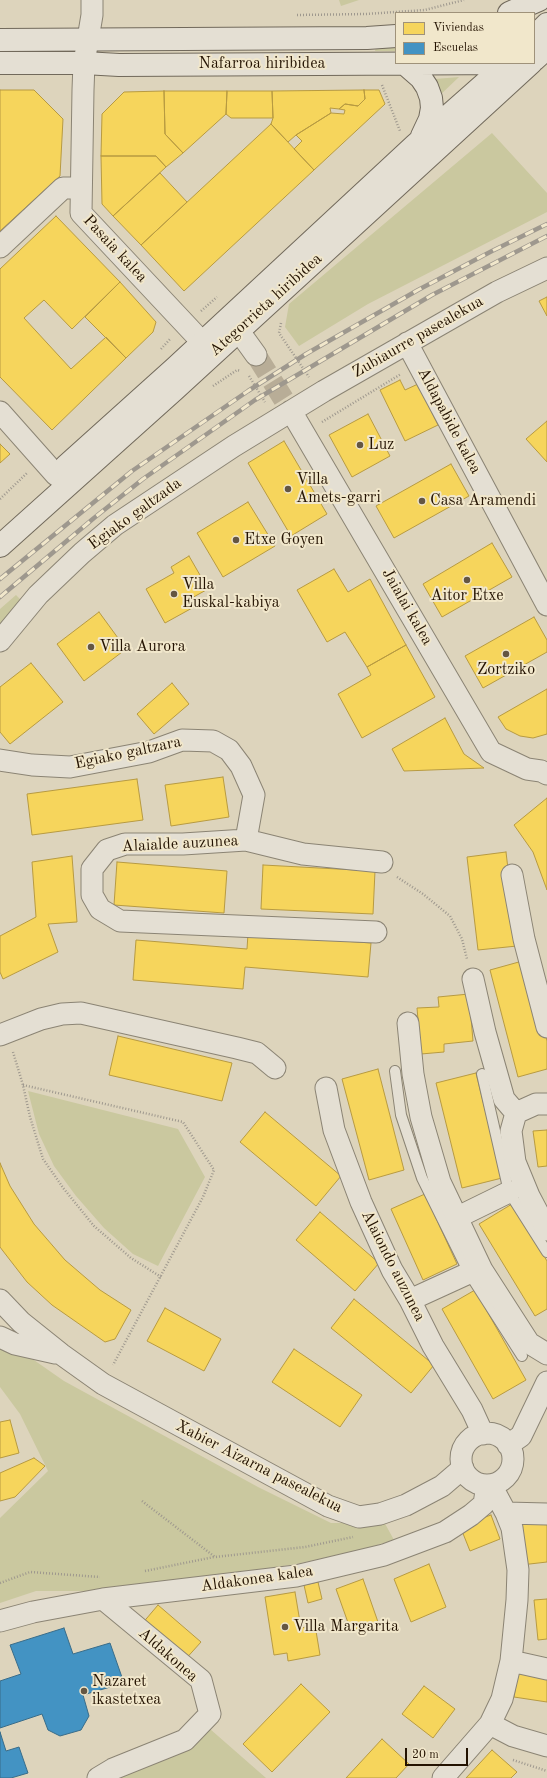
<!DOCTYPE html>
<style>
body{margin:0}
#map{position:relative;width:547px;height:1778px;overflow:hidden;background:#ddd4bc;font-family:"Old Standard TT",serif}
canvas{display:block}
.legend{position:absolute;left:395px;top:12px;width:140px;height:52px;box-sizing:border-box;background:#f1e7cb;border:1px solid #9f927a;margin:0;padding:5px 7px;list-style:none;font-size:12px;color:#231201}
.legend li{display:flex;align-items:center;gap:8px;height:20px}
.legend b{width:20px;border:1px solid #9f927a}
.scale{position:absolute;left:405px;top:1748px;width:63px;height:18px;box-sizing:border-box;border:2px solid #231201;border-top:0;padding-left:5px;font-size:12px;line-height:14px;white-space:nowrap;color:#231201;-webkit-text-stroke:3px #f1e7cb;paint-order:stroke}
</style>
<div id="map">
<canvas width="547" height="1778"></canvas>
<ul class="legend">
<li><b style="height:11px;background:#f6d55c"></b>Viviendas</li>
<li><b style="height:11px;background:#4393c3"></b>Escuelas</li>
</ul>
<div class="scale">20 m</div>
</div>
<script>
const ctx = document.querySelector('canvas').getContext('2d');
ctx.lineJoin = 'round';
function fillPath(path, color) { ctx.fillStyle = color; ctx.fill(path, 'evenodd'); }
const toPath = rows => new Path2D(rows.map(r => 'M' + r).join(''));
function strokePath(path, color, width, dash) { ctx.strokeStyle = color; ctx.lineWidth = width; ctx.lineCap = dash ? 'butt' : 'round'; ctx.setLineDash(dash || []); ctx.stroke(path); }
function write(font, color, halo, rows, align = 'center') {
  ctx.font = font + ' "Old Standard TT",serif'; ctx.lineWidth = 4; ctx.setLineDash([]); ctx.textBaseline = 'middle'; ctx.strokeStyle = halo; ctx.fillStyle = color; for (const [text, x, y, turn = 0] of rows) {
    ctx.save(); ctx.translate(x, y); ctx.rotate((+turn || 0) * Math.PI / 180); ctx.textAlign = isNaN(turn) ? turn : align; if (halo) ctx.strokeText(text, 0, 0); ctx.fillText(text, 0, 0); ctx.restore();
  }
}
const green = toPath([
 [339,0,359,0,341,6],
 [396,46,396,51,375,51,376,47],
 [459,77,437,98,435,79],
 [492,133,547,193,547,212,368,304,299,346,285,327,289,304],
 [16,595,22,601,0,628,0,609],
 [28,1091,178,1129,205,1177,158,1266,133,1254,104,1228,76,1196,54,1166,39,1134],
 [0,1344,31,1358,64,1381,258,1487,331,1523,359,1523,383,1520,394,1540,361,1550,296,1564,177,1582,92,1591,36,1591,0,1603,0,1518,48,1471,20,1414,0,1387],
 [210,1729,266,1778,120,1778,187,1747]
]);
const homes = toPath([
 [0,90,34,90,63,119,60,176,0,231,0,90],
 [364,90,365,99,358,106,345,104,339,109,330,108,331,113,296,135,288,142,271,124,273,118,272,91,364,90],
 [364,90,379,90,385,104,314,170,294,149,302,141,296,135,331,113,344,114,345,110,339,109,345,104,358,106,365,99,364,90],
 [164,91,165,134,183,153,166,167,156,156,101,156,102,114,124,92,164,91],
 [164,91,227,91,226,114,183,153,165,134,164,91],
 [227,91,272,91,273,118,231,118,226,114,227,91],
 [271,124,314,170,184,291,141,245,271,124],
 [101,156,156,156,166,167,113,216,102,204,101,156],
 [160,173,187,202,141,245,113,216,160,173],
 [56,216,120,282,72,329,44,300,24,318,71,369,106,337,126,358,52,430,0,377,0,269,56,216],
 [120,282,156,322,153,332,126,358,85,317,120,282],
 [547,297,547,316,539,301,547,297],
 [400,380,405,390,418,384,438,425,405,441,380,390,400,380],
 [368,414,390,456,352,477,329,435,368,414],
 [547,421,547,462,526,439,547,421],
 [284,441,327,514,291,536,248,463,284,441],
 [0,444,10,454,0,463,0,444],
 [451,464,469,496,394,538,376,506,451,464],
 [248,502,275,546,223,577,197,533,248,502],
 [492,543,512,577,442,617,423,584,492,543],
 [189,556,208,589,190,599,194,607,165,623,146,589,174,573,171,567,189,556],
 [334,569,348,592,370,579,406,645,367,667,345,632,327,642,297,590,334,569],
 [99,612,126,649,84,681,57,644,99,612],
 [534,617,547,640,547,652,483,688,465,656,534,617],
 [406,645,435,697,362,738,338,694,371,675,367,667,406,645],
 [31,663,63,702,10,744,0,732,0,687,31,663],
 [172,683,189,704,154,734,137,714,172,683],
 [547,689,547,734,533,738,520,736,506,729,498,717,547,689],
 [445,718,464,754,484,768,404,771,392,749,445,718],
 [223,777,229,817,171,826,165,785,223,777],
 [137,779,143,820,32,835,27,794,137,779],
 [547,798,547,890,533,852,514,825,547,798],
 [506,852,517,946,478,950,467,857,506,852],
 [72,856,77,922,48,924,58,952,3,979,0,972,0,936,36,917,32,862,72,856],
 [117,862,227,871,224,913,114,905,117,862],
 [263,865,375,871,373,914,261,909,263,865],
 [248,934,371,943,368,977,245,967,243,989,133,980,136,940,247,949,248,934],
 [526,960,547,1041,547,1069,518,1077,490,970,526,960],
 [469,994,473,1041,444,1044,444,1052,421,1054,417,1008,439,1007,438,997,469,994],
 [118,1036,232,1063,222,1101,109,1075,118,1036],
 [378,1069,404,1170,369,1180,342,1079,378,1069],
 [476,1073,502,1178,462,1188,436,1083,476,1073],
 [265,1112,341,1176,316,1206,240,1142,265,1112],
 [547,1130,547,1166,538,1167,533,1131,547,1130],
 [0,1163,10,1186,34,1224,65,1260,100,1290,131,1310,115,1339,105,1342,52,1305,27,1282,3,1251,0,1247,0,1163],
 [425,1194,457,1264,423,1280,391,1209,425,1194],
 [512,1204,547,1261,547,1309,535,1316,479,1224,512,1204],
 [320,1212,379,1263,355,1291,296,1240,320,1212],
 [475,1290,526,1380,493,1399,442,1309,475,1290],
 [354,1299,434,1365,411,1393,331,1328,354,1299],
 [165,1308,221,1339,204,1371,147,1341,165,1308],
 [294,1349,362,1395,340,1427,272,1382,294,1349],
 [10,1420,19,1453,0,1458,0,1422,10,1420],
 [34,1458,45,1466,15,1497,0,1501,0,1473,34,1458],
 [491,1515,500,1539,470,1551,460,1526,491,1515],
 [547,1520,547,1562,521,1565,517,1523,547,1520],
 [429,1564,446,1607,411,1622,394,1579,429,1564],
 [363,1579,378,1622,351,1631,336,1589,363,1579],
 [318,1582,322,1599,308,1603,304,1585,318,1582],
 [295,1592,301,1628,315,1625,320,1655,288,1661,287,1653,274,1655,265,1597,295,1592],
 [547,1599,547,1639,538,1640,534,1600,547,1599],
 [158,1605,201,1642,183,1662,141,1625,158,1605],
 [518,1672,547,1676,547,1702,514,1697,518,1672],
 [301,1684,330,1712,272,1772,243,1744,301,1684],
 [424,1686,455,1709,433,1738,402,1714,424,1686],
 [382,1739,409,1764,396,1778,346,1778,382,1739],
 [492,1750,517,1772,511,1778,466,1778,492,1750]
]);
const schools = toPath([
 [64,1628,73,1654,110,1643,124,1683,83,1695,89,1716,81,1730,60,1736,48,1730,42,1714,0,1728,0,1681,21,1674,10,1645,64,1628],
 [0,1732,6,1751,19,1747,28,1773,11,1778,0,1778,0,1732]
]);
const minorTunnel = toPath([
 [256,355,291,411]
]);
const path = toPath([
 [297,15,366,14,425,10,464,0],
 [382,85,400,131],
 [201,311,217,297],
 [281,323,279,333,309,377],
 [161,349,171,338],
 [249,376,265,402],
 [213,386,237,370,241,371],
 [322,422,401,374],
 [0,499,27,473],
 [397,877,423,894,450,916,462,939,467,959],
 [13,1052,23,1085,30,1117,43,1159,64,1189,94,1226,131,1258,161,1277],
 [23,1085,183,1122,214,1170,203,1197,113,1365],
 [142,1501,215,1557,305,1547,353,1537],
 [145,1571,214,1557],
 [0,1583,30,1572,100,1577],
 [513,1760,547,1771]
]);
const service = toPath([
 [395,1071,401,1115,422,1178,469,1273,522,1356],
 [482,1074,509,1192,547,1252]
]);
const minor = toPath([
 [92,0,92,15,84,63,83,90,81,213,202,342,219,347],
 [0,247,63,188,81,188],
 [222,325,238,330,256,355],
 [407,343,547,605],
 [291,411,491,752,527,769,541,771,547,774],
 [0,412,56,475],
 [0,641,38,595,82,553,115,525,234,446,324,391,497,292,547,268],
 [0,760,32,765,70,767,149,752,182,740,213,741,229,750,241,766,254,795,246,840],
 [512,875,524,939,547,1027],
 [376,932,120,921,100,909,92,895,92,869,107,850,125,844,183,844,246,840,303,854,382,862],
 [473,979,485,1032,504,1099,516,1113],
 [408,1023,413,1074,421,1117,440,1182,482,1270,529,1343,547,1354],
 [0,1035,41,1019,62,1014,81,1013,237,1048,257,1053,275,1068],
 [326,1088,334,1130,361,1202,392,1270,410,1300,433,1346,472,1410,483,1434],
 [547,1104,536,1104,516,1113,511,1131,515,1162,529,1196,547,1230],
 [456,1218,509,1192],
 [0,1300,21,1322,61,1354,103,1384,328,1506,359,1517,380,1514,406,1505,442,1486,463,1468],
 [410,1300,469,1273],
 [0,1337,15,1344,55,1353],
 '461 1459a26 26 0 1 1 52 0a26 26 0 1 1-52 0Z',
 [508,1445,521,1436,547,1382],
 [506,1513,547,1514],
 [0,1621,33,1612,103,1599,296,1576,384,1555,445,1532,471,1515,484,1504,487,1485],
 [511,1661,547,1669],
 [490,1724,513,1736,547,1746],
 [98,1778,113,1769,185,1740,210,1714,201,1680,103,1599],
 [443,1778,490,1724,502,1699,511,1661,517,1600,518,1570,512,1528,506,1513,491,1485]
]);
const secondary = toPath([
 [509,13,539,0],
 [534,37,547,24],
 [0,40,367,38,396,36],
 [534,60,547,48],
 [0,63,84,63,119,65,515,63],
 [405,64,421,78,427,87,431,98,432,108,430,119,422,136],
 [66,466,175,368,414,146,508,63],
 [0,546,174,390,531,63]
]);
const rail = toPath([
 [0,579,132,471,248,391,306,354,418,290,492,251,547,224],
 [0,597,94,518,143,479,255,400,432,295,547,236]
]);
const markers = [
 [360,445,4,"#645642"],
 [288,489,4,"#645642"],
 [422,501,4,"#645642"],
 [236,540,4,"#645642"],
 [467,580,4,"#645642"],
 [174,594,4,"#645642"],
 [91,647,4,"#645642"],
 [506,654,4,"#645642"],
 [285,1627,4,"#645642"],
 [84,1691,4,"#645642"]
];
const streetNames = [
 ["Nafarroa hiribidea",262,64],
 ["Pasaia kalea",115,249,47],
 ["Ategorrieta hiribidea",266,305,-42],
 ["Zubiaurre pasealekua",418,337,-30],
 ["Aldapabide kalea",449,421,62],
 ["Egiako galtzada",135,514,-36],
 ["Jaialai kalea",407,607,60],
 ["Egiako galtzara",128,753,-12],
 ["Alaialde auzunea",180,844,-3],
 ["Alaiondo auzunea",393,1266,63],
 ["Xabier Aizarna pasealekua",259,1467,27],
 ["Aldakonea kalea",257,1579,-8],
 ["Aldakonea",168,1655,41]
];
const poiNames = [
 ["Luz",368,445],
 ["Villa",296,480],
 ["Amets-garri",296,498],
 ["Casa Aramendi",430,501],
 ["Etxe Goyen",244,540],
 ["Villa",182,585],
 ["Euskal-kabiya",182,603],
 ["Aitor Etxe",467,596,"center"],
 ["Villa Aurora",99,647],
 ["Zortziko",506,670,"center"],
 ["Villa Margarita",293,1627],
 ["Nazaret",92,1682],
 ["ikastetxea",92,1700]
];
fillPath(green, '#cac89f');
fillPath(homes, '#f6d55c');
strokePath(homes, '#b79a41', 1);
fillPath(schools, '#4393c3');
strokePath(schools, '#396c89', 1);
strokePath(minorTunnel, '#b8ad97', 21, [21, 10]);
strokePath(service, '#8b8474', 12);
strokePath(minor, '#8b8474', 23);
strokePath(secondary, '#71695b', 24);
strokePath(path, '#9e988e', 2.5, [1, 2]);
strokePath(service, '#e4dfd3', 10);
strokePath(minor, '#e4dfd3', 21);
strokePath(secondary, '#e4dfd3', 22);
strokePath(rail, '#9e988e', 4.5);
strokePath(rail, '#f1e7cb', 3, [9]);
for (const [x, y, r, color] of markers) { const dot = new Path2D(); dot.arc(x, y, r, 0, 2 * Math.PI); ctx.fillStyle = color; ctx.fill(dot); strokePath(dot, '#f1e7cb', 1.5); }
write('16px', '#231201', '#f1e7cb', streetNames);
write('16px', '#231201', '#f1e7cb', poiNames, 'left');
</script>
